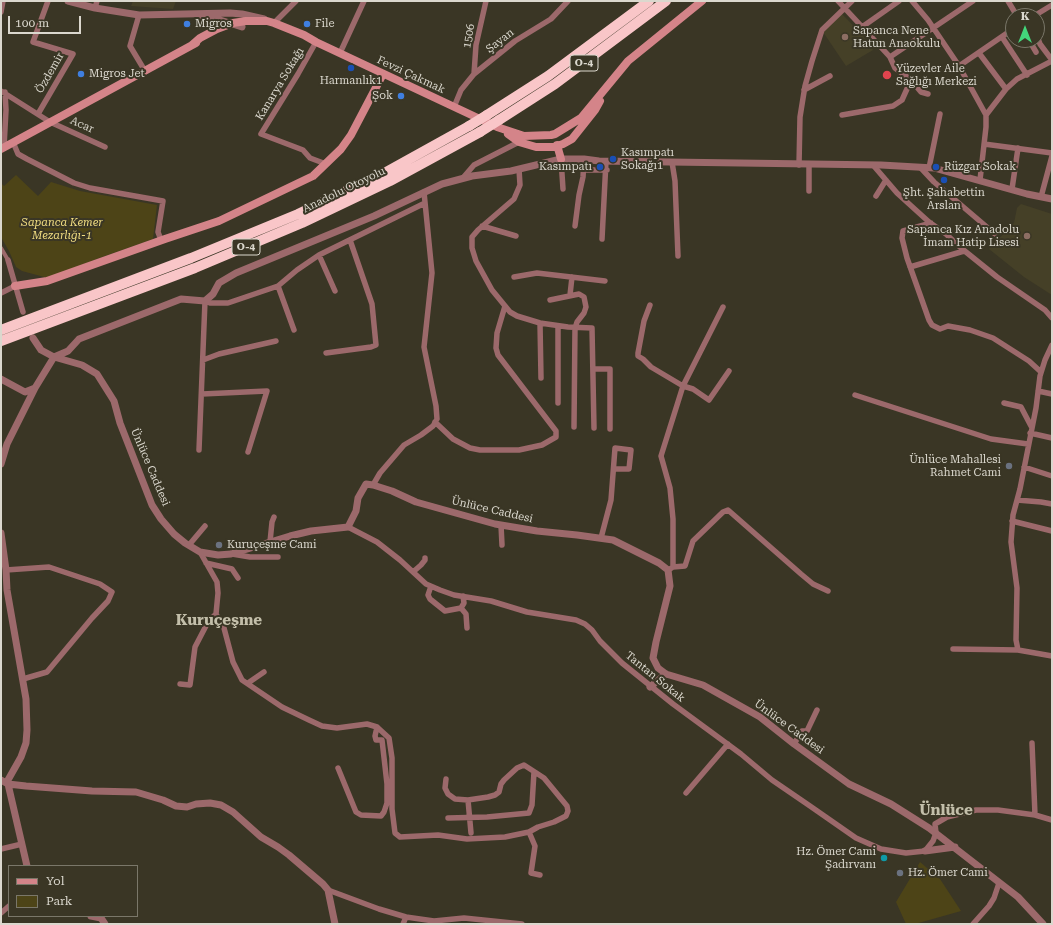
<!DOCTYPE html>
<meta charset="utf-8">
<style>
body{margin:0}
#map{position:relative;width:1053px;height:925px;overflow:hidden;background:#3a3625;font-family:"Roboto Serif",serif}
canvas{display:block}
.frame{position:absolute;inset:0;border:2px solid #dbd8ce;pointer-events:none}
.legend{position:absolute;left:8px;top:865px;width:130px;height:52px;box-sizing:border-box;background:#3a3625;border:1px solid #7a7769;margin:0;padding:5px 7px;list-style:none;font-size:12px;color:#dbd8ce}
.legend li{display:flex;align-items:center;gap:8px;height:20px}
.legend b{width:20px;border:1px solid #7a7769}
.north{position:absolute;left:1005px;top:8px;width:40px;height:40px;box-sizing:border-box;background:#3a3625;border:1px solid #7a7769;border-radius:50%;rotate:0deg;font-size:11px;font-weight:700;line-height:16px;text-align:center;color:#dbd8ce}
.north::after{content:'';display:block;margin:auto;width:14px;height:18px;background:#43d77b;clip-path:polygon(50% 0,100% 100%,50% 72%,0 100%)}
.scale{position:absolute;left:8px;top:16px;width:73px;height:18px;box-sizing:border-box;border:2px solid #dbd8ce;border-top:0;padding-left:5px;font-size:12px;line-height:14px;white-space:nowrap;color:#dbd8ce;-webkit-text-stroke:3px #3a3625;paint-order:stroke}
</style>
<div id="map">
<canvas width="1053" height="925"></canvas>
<div class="frame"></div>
<ul class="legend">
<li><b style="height:5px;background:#d48489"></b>Yol</li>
<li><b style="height:11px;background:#4d4417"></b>Park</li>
</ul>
<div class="north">K</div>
<div class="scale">100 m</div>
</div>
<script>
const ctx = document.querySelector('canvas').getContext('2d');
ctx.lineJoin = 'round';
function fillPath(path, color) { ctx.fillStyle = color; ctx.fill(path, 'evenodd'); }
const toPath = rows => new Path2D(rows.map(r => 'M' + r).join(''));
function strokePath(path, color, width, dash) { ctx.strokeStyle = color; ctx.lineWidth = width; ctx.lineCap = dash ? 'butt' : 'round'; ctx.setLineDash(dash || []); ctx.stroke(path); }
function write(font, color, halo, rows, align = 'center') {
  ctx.font = font + ' "Roboto Serif",serif'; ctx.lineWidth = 4; ctx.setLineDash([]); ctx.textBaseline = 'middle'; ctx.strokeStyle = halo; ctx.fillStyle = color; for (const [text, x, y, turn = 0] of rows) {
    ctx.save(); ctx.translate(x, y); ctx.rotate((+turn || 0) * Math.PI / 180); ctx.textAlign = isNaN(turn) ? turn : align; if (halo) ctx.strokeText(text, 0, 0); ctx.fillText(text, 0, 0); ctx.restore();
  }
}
const built = toPath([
 [133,1,176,1,173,9,131,6],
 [842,14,869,42,873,50,846,66,823,32],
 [1021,204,1052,214,1052,295,1024,277,989,249,1014,223,1017,208]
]);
const green = toPath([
 [16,175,38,196,51,182,80,191,157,205,153,239,102,257,48,278,22,271,16,267,9,251,1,237,1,183,4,186],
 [920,862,940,879,961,911,915,924,906,924,896,902]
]);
const pedestrian = toPath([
 [1,248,8,260]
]);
const minor = toPath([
 [838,1,890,57,895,68,911,80,921,92,928,94],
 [912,1,928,20,959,66,986,115,986,127,980,180],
 [1008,1,1017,16],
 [95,8,97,1],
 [1,12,3,1],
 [139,15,130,46,145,71],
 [1034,16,1052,5],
 [274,23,296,1],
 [862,27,899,1],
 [1037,36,1040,44,1052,60],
 [1002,37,1027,75],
 [1029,40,1036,52],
 [316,42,298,74,261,134,303,150,310,158,326,164],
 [340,53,364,1],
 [979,53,1006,89],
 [890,57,973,1],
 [959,66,1013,29],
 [474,74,476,45,486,1],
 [804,90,830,76],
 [1,91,50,122,105,147],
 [454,107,461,90,474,74,515,41,551,19,568,1],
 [38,114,73,54,33,42,48,1],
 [842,115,893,106,902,100,911,80],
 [986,115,1006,89,1017,79,1052,61],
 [13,142,18,154,27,159,74,183,90,188,163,201,158,232,161,240],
 [984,144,1052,153],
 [4,147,6,110,5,92],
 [561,159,563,189],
 [672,162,675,181,678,256],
 [799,165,800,117,805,86,812,61,822,30,852,1],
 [873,165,897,193,929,222,946,234,961,248,997,277,1045,310,1052,318],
 [920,167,934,182,995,234],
 [929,168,940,114],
 [519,169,520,185,514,199,478,230,472,237,472,248,476,261,492,290,510,312,517,316,540,323,568,327,592,328,594,428],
 [583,170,607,170],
 [462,179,474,165,519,142],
 [1012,189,1018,148],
 [809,191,809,165],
 [876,196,886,180],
 [1041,197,1052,156],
 [931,223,903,231,902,238,907,258,929,320,932,325,940,329,948,326,970,330,993,338,1029,361,1041,372],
 [482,226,516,236],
 [575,226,579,195,583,177,584,159],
 [602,239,606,161],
 [319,255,335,291],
 [8,260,23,312],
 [910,267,964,251],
 [514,277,537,273,605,281],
 [278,286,294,330],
 [1,293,15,286],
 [570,295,572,277],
 [550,300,579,294,584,297,586,307,584,313,577,322,575,328,574,427],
 [650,305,644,321,638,353,638,356,643,359,651,367,683,386,693,389,709,400,729,371],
 [540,323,541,378],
 [1052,345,1045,360,1040,376,1036,408,1020,489,1013,515,1011,542,1017,588,1016,640,1018,650,1052,656],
 [326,353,371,347,376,345,372,304,350,240],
 [203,360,219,354,276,341],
 [594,369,610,369,610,429],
 [1038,391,1052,394],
 [202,394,267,391,248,452],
 [855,395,991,439,1028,444],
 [558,403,558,326],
 [1004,403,1021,407,1031,426],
 [435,422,453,439,470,448,480,450,519,450,542,445,556,437,556,431,498,355,496,348,497,333,505,306],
 [1030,433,1052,438],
 [199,450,205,301,210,303,228,303,278,286,297,270,319,255,425,203],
 [1024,467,1052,476],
 [373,485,380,473,404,445,421,435,433,426,437,419,436,406,424,347,432,273,424,192],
 [1017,500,1041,502,1052,504],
 [1012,521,1052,531],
 [501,525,502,545],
 [348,527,377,542,400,560,426,584,440,590,454,595,491,601,527,612,576,620,585,624,592,630,600,641,622,663,673,704,741,754,772,780,810,806,856,838,881,849,906,853,925,851,933,841,936,833,935,824,947,817,976,810,998,810,1035,815,1052,820],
 [601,538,611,500,615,448,631,450,629,469,614,469],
 [270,542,272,522,274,517],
 [189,545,205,526],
 [200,552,217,582,218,593,216,614,224,628,233,662,242,680,282,707,309,720,322,726,337,728,367,724,377,727,389,738,392,758,392,809,395,833,400,837,438,835,467,839,505,837,529,832,538,827,554,822,566,816,568,811,567,806,544,778,524,765,517,768,504,780,501,784,499,792,495,795,488,797,468,800,455,799,448,794,445,788,446,779],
 [232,554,250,557,278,557],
 [206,563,232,569,238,578],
 [673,567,673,519,670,488,661,456,683,386,723,307],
 [670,569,673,567,685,566,693,541,723,512,728,510,801,574,813,584,828,591],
 [6,570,49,567,100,584,112,592,108,601,92,618,47,672,23,679],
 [413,572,421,565,425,560,425,558],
 [431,586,428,595,430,599,445,611,461,608,466,614,467,628],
 [461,608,464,603,463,596],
 [953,649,1018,650],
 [248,683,264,672],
 [180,684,190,685,195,647,208,622,216,614],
 [1032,743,1035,815],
 [794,744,802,731,807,731,817,710],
 [338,768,356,812,361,815,381,816,384,812,387,803,387,784,382,740,376,740,375,736,377,727],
 [686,793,728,744],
 [468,800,471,833],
 [448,818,487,817,529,813,532,805,534,772],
 [529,832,535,846,531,873,540,875],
 [1,849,22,844],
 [328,890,379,909,406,917,434,921,464,918,522,924],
 [1,913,9,906],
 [403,924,406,917],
 [973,924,989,906,994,898,999,883]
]);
const tertiary = toPath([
 [68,1,95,8,139,15,230,13,242,14,264,19],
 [201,17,212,19,215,23,213,31],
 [212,19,220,20,242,27],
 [33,338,41,350,54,357,82,365,97,374,114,401,120,423,152,505,161,519,174,534,185,543,200,552,218,555,231,554,290,536,311,531,348,527,356,511,358,498,366,484,373,485,392,491,416,502,495,524,537,531,577,535,613,540,659,563,668,570,670,586,656,642,653,658,658,668,666,674,703,685,760,717,794,744,849,784,891,804,929,828,1018,897,1043,924],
 [1,379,25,392,35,388,54,357,68,351,79,339,181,299,205,301,213,294,219,283,236,273,374,216,442,184,472,176,511,171,561,159,584,159,599,161,881,165,934,168,1027,194,1052,199],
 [1,464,7,444,35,388],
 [1,533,6,570,7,590,26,699,27,730,26,743,21,757,8,780,8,784,27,866],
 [650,687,666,674],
 [1,780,8,784,26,786,92,791,136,792,163,800,176,806,187,807,196,804,210,803,221,805,233,812,261,837,278,847,289,855,323,884,328,890,329,895,335,924],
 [925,851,955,847],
 [91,916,101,918,105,924]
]);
const secondary = toPath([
 [192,45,200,38,217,29,233,23,246,21,267,21,274,23,304,35,316,42,497,127,524,136,551,135,555,134,581,118,628,61,702,1],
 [508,134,519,142,536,147,554,147,563,144,572,139,595,110,600,101],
 [557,145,561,159],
 [1,149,196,43],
 [15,286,47,281,165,239,219,221,313,176,341,149,351,135,383,74]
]);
const motorway = toPath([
 [487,115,548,76,649,1],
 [499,120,555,84,666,1],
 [1,330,191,258,298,214,386,172,469,126],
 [1,341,195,268,302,223,390,181,480,132]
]);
const motorwayBridge = toPath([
 [469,126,487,115],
 [480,132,499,120]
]);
const markers = [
 [187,24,4,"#3f7fe0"],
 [307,24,4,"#3f7fe0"],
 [845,37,4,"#8d6e63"],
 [351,68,4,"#1a4fb4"],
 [81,74,4,"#3f7fe0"],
 [887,75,5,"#e0444e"],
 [401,96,4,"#3f7fe0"],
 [613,159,4,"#1a4fb4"],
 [600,167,4,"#1a4fb4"],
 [936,167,4,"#1a4fb4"],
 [944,180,4,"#1a4fb4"],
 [1027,236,4,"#8d6e63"],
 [1009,466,4,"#6b7280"],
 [219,545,4,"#6b7280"],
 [884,858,4,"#0f9aa8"],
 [900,873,4,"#6b7280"]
];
const shields = [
 [584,63,28],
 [246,247,28]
];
const shieldNames = [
 ["O-4",584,63],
 ["O-4",246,247]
];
const poiNames = [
 ["Migros",195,24],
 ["File",315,24],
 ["Sapanca Nene",853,31],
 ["Hatun Anaokulu",853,44],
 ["Yüzevler Aile",896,69],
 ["Sağlığı Merkezi",896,82],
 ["Migros Jet",89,74],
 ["Harmanlık1",351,81,"center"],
 ["Şok",393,96,"right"],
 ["Kasımpatı",621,153],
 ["Sokağı1",621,166],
 ["Kasımpatı",592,167,"right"],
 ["Rüzgar Sokak",944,167],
 ["Şht. Şahabettin",944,193,"center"],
 ["Arslan",944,206,"center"],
 ["Sapanca Kız Anadolu",1019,230,"right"],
 ["İmam Hatip Lisesi",1019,243,"right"],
 ["Ünlüce Mahallesi",1001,460,"right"],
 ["Rahmet Cami",1001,473,"right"],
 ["Kuruçeşme Cami",227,545],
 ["Hz. Ömer Cami",876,852,"right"],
 ["Şadırvanı",876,865,"right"],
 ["Hz. Ömer Cami",908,873]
];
const streetNames = [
 ["1506",469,36,-80],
 ["Şayan",500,41,-38],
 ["Özdemir",50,73,-60],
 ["Fevzi Çakmak",411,75,25],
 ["Kanarya Sokağı",280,84,-59],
 ["Acar",82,125,24],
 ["Anadolu Otoyolu",344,190,-26],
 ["Ünlüce Caddesi",150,467,67],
 ["Ünlüce Caddesi",492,510,13],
 ["Tantan Sokak",655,677,39],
 ["Ünlüce Caddesi",789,727,36]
];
const parkNames = [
 ["Sapanca Kemer",62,223],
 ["Mezarlığı-1",62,236]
];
const districtNames = [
 ["Kuruçeşme",219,621],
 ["Ünlüce",946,811]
];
fillPath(built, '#454027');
fillPath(green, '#4d4417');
strokePath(pedestrian, '#9c696b', 4);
strokePath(minor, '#9c696b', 5.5);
strokePath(tertiary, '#9c696b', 7);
strokePath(secondary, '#d48489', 8);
strokePath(motorway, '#f9c6c8', 10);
strokePath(motorwayBridge, '#f9c6c8', 10);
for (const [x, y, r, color] of markers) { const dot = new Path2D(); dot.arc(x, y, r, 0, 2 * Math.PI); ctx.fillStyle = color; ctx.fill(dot); strokePath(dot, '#3a3625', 1.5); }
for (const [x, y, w] of shields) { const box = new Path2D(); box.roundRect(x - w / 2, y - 8, w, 16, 3); ctx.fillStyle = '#3a3625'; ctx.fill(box); strokePath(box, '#dbd8ce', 1); }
write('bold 10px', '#dbd8ce', null, shieldNames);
write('11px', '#dbd8ce', '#3a3625', poiNames, 'left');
write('11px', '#dbd8ce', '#3a3625', streetNames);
write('italic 11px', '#f1dd81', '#3a3625', parkNames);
write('bold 15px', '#c3bfaa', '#3a3625', districtNames);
</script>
